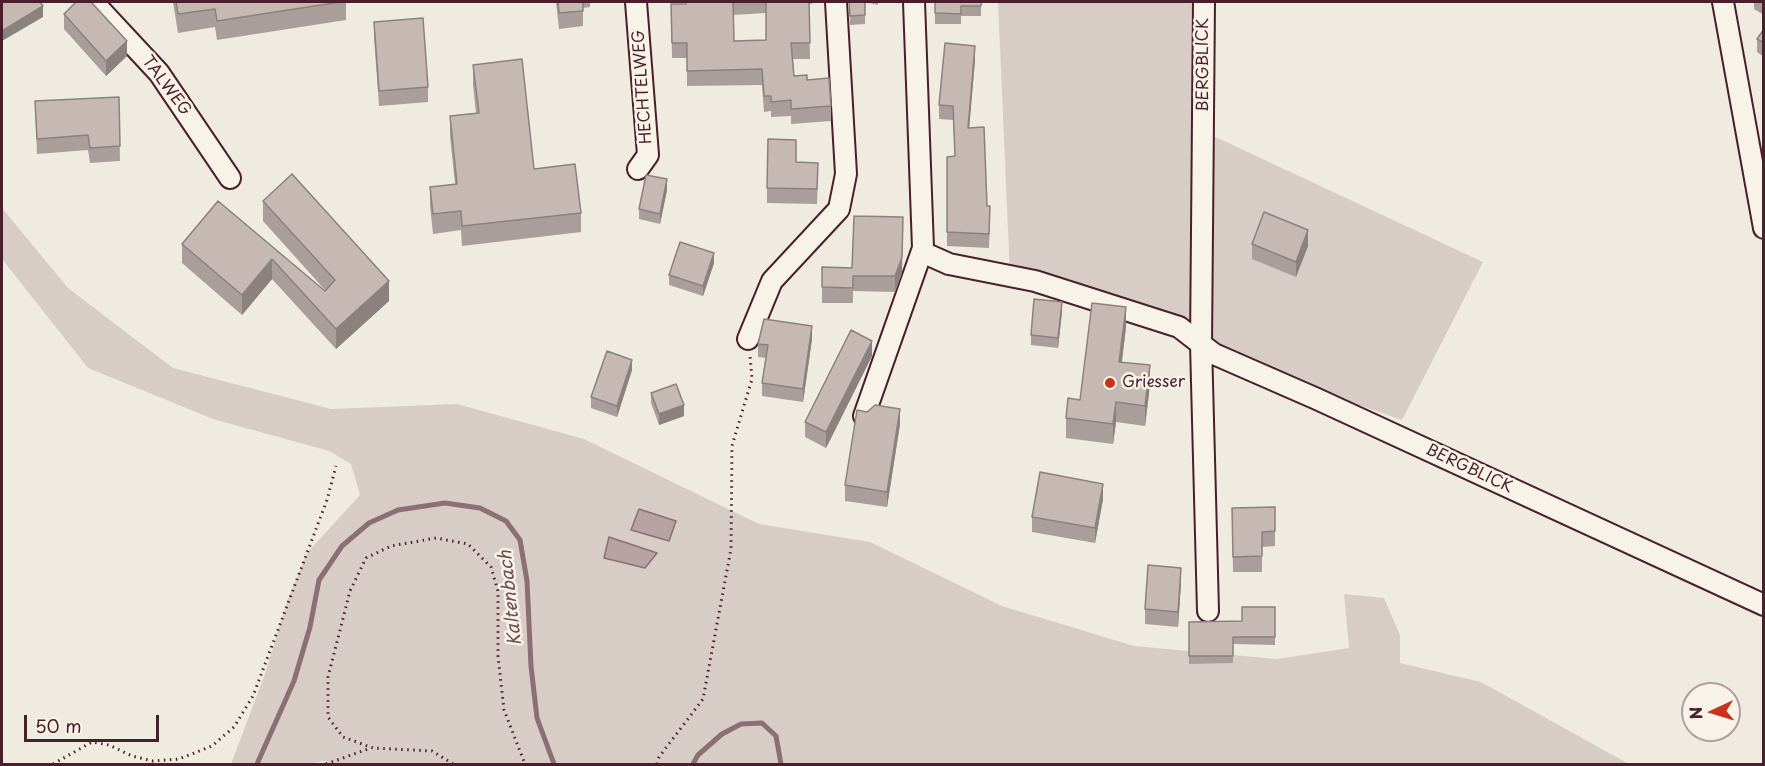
<!DOCTYPE html>
<style>
body{margin:0}
#map{position:relative;width:1765px;height:766px;overflow:hidden;background:#f0ebe0;font-family:"Playpen Sans",sans-serif}
canvas{display:block}
.frame{position:absolute;inset:0;border:3px solid #4a1f2b;pointer-events:none}
.north{position:absolute;left:1681px;top:682px;width:60px;height:60px;box-sizing:border-box;background:#f7f3e8;border:2px solid #b29e9c;border-radius:50%;rotate:266deg;font-size:16px;font-weight:700;line-height:24px;text-align:center;color:#4a1f2b}
.north::after{content:'';display:block;margin:auto;width:21px;height:27px;background:#c8321e;clip-path:polygon(50% 0,100% 100%,50% 72%,0 100%)}
.scale{position:absolute;left:24px;top:715px;width:135px;height:27px;box-sizing:border-box;border:3px solid #4a1f2b;border-top:0;padding-left:8px;font-size:18px;line-height:21px;white-space:nowrap;color:#4a1f2b;-webkit-text-stroke:4px #f7f3e8;paint-order:stroke}
</style>
<div id="map">
<canvas width="1765" height="766"></canvas>
<div class="frame"></div>
<div class="north">N</div>
<div class="scale">50 m</div>
</div>
<script>
const ctx = document.querySelector('canvas').getContext('2d');
ctx.lineJoin = 'round';
function fillPath(path, color) { ctx.fillStyle = color; ctx.fill(path, 'evenodd'); }
const toPath = rows => new Path2D(rows.map(r => 'M' + r).join(''));
function strokePath(path, color, width, dash) { ctx.strokeStyle = color; ctx.lineWidth = width; ctx.lineCap = dash ? 'butt' : 'round'; ctx.setLineDash(dash || []); ctx.stroke(path); }
function write(font, color, halo, rows, align = 'center') {
  ctx.font = font + ' "Playpen Sans",sans-serif'; ctx.lineWidth = 5; ctx.setLineDash([]); ctx.textBaseline = 'middle'; ctx.strokeStyle = halo; ctx.fillStyle = color; for (const [text, x, y, turn = 0] of rows) {
    ctx.save(); ctx.translate(x, y); ctx.rotate((+turn || 0) * Math.PI / 180); ctx.textAlign = isNaN(turn) ? turn : align; if (halo) ctx.strokeText(text, 0, 0); ctx.fillText(text, 0, 0); ctx.restore();
  }
}
const green = toPath([
 [998,2,1209,2,1207,133,1483,262,1402,420,1215,355,1179,327,1010,276],
 [2,208,68,288,173,368,331,409,457,404,584,439,759,524,870,542,1002,606,1134,646,1277,659,1349,648,1344,594,1384,598,1400,635,1400,663,1481,682,1629,764,334,764,325,761,306,764,231,764,265,674,288,599,307,553,360,495,351,464,329,451,213,419,88,368,2,259]
]);
const water = toPath([
 [639,509,676,521,669,541,631,530,639,509],
 [609,537,657,553,645,568,604,558,609,537]
]);
const stream = toPath([
 [257,764,294,681,310,627,319,580,342,546,369,523,398,510,445,503,480,508,506,521,520,540,527,581,531,666,537,718,554,764],
 [693,764,698,755,722,734,741,724,762,723,776,736,781,764]
]);
const path = toPath([
 [53,764,92,742,109,745,132,756,153,761,179,759,212,746,234,727,253,696,327,500,336,466],
 [326,764,371,748],
 [453,764,432,751,373,748,343,737,328,717,328,677,350,591,366,558,391,546,436,538,468,544,491,567,498,591,498,656,504,710,525,764],
 [657,764,659,757,703,699,731,549,732,446,752,379,750,356]
]);
const street = toPath([
 [93,2,159,73,230,178],
 [636,2,648,155,638,169],
 [1204,2,1201,344,1214,354,1317,399,1764,605],
 [1723,2,1764,228],
 [922,252,949,264,1035,281,1179,327,1201,344,1208,611],
 [748,339,772,281,839,209,846,174,836,2],
 [864,416,923,248,914,2]
]);
const wall = toPath([
 [173,2,346,2,346,20,217,40,215,27,178,33],
 [556,2,590,2,590,7,583,8,583,26,559,29],
 [686,2,812,2,812,4,809,4,810,59,793,59,794,76,807,80,831,106,831,121,791,124,791,116,771,117,771,111,764,112,762,85,687,86,687,58,672,58,671,4,686,4],
 [766,13,766,40,734,41,733,15],
 [849,2,878,2,878,5,865,2,865,24,850,25],
 [935,2,981,2,981,16,961,16,961,24,935,24],
 [1754,2,1764,2,1764,15,1754,9],
 [64,14,127,56,106,76,64,29],
 [374,22,428,87,428,102,379,106,374,37],
 [1764,29,1764,57,1757,52,1757,39],
 [975,60,969,128,990,220,989,248,947,246,947,157,955,156,953,120,939,119,939,105],
 [473,65,534,169,581,213,581,232,462,246,461,230,433,234,430,206,430,187,455,184,450,136,450,116,476,113,473,85],
 [119,97,120,161,90,163,88,150,37,154,35,101],
 [818,178,817,204,767,203,767,188],
 [667,190,660,224,639,219,639,209],
 [218,201,325,291,325,290,263,221,263,201,389,301,336,349,272,279,242,315,182,263,182,244],
 [1252,244,1308,246,1296,277,1252,259],
 [714,263,703,296,669,285,669,275],
 [822,267,902,273,895,292,853,291,853,303,822,303],
 [1062,312,1058,348,1031,345,1031,335],
 [1126,327,1122,362,1150,385,1145,426,1116,422,1113,444,1066,438,1066,418,1080,400],
 [812,339,803,402,762,396,762,383,766,358,758,357,758,344],
 [872,356,826,448,805,437,805,422],
 [632,370,617,417,591,408,591,397],
 [651,393,684,416,659,425,651,403],
 [900,424,887,507,845,501,845,485],
 [1103,499,1095,543,1032,532,1032,517],
 [1275,507,1275,546,1262,547,1262,572,1233,572,1232,508],
 [1181,583,1178,627,1145,624,1145,609],
 [1275,607,1275,645,1233,644,1233,663,1189,664,1189,622,1242,621]
]);
const shadedWall = toPath([
 [43,6,43,17,2,41,2,31],
 [127,41,127,56,106,76,106,61],
 [975,46,975,60,968,142,968,128],
 [667,179,667,190,660,224,660,214],
 [903,217,902,273,895,292,895,276],
 [1308,230,1308,246,1296,277,1296,262],
 [714,253,714,263,703,296,703,286],
 [272,259,272,279,242,315,242,295],
 [389,281,389,301,336,349,336,329],
 [1062,302,1062,312,1058,348,1058,338],
 [1126,307,1126,327,1119,382,1119,362],
 [812,326,812,339,803,402,803,389],
 [872,341,872,356,826,448,826,432],
 [632,360,632,370,617,417,617,406],
 [1150,365,1150,385,1145,426,1145,406],
 [1116,402,1116,422,1113,444,1113,424],
 [684,405,684,416,659,425,659,414],
 [900,409,900,424,887,507,887,492],
 [1103,484,1103,499,1095,543,1095,528],
 [1181,568,1181,583,1178,627,1178,612]
]);
const building = toPath([
 [2,2,40,2,43,6,2,31,2,2],
 [76,2,91,2,127,41,106,61,64,14,76,2],
 [176,2,340,2,217,21,215,9,178,14,176,2],
 [558,2,583,2,583,11,559,13,558,2],
 [686,2,733,2,734,41,766,40,766,2,809,2,810,43,791,43,794,76,807,75,807,80,829,78,831,106,791,109,791,100,771,102,771,96,764,96,762,69,687,71,687,43,672,43,671,4,686,4,686,2],
 [849,2,865,2,865,15,850,16,849,2],
 [935,2,981,2,981,6,961,6,961,14,935,13,935,2],
 [423,18,428,87,379,91,374,22,423,18],
 [1764,29,1764,43,1757,39,1764,29],
 [945,43,975,46,968,128,984,127,987,206,990,206,989,234,947,232,947,157,955,156,953,106,939,105,945,43],
 [522,59,534,169,575,164,581,213,462,226,461,211,433,214,430,187,457,184,450,116,479,113,473,65,522,59],
 [119,97,120,146,90,148,88,135,37,139,35,101,119,97],
 [768,139,796,140,796,162,818,163,817,189,767,188,768,139],
 [292,174,389,281,336,329,272,259,242,295,182,244,218,201,325,291,335,280,263,201,292,174],
 [646,175,667,179,660,214,639,209,646,175],
 [1264,212,1308,230,1296,262,1252,244,1264,212],
 [854,216,903,217,902,257,895,276,853,276,853,288,822,287,822,267,852,268,854,216],
 [680,242,714,253,703,286,669,275,680,242],
 [1034,299,1062,302,1058,338,1031,335,1034,299],
 [1092,303,1126,307,1119,362,1150,365,1145,406,1116,402,1113,424,1066,418,1068,398,1080,400,1092,303],
 [764,319,812,326,803,389,762,383,768,345,758,344,764,319],
 [851,330,872,341,826,432,805,422,851,330],
 [607,351,632,360,617,406,591,397,607,351],
 [676,384,684,405,659,414,651,393,676,384],
 [875,405,900,409,887,492,845,485,857,410,867,412,875,405],
 [1040,472,1103,484,1095,528,1032,517,1040,472],
 [1275,507,1275,531,1262,532,1262,556,1233,557,1232,508,1275,507],
 [1148,565,1181,568,1178,612,1145,609,1148,565],
 [1242,607,1275,607,1275,637,1233,637,1233,656,1189,656,1189,622,1242,621,1242,607]
]);
const markers = [
 [1110,383,6,"#c8321e"]
];
const streetNames = [
 ["BERGBLICK",1204,65,-90],
 ["TALWEG",166,86,53],
 ["HECHTELWEG",643,87,-94],
 ["BERGBLICK",1469,469,25]
];
const poiNames = [
 ["Griesser",1122,383]
];
const waterNames = [
 ["Kaltenbach",511,598,-96]
];
fillPath(green, '#d8cdc6');
fillPath(water, '#b7a4a2');
strokePath(water, '#8b6f72', 1.5);
strokePath(stream, '#8b6f72', 5);
strokePath(street, '#4a1f2b', 24);
strokePath(path, '#4a1f2b', 3, [1.5, 4.5]);
strokePath(street, '#f7f3e8', 20);
fillPath(wall, '#aa9e9a');
fillPath(shadedWall, '#8b817d');
fillPath(building, '#c6b8b3');
strokePath(building, '#8b817d', 1.5);
for (const [x, y, r, color] of markers) { const dot = new Path2D(); dot.arc(x, y, r, 0, 2 * Math.PI); ctx.fillStyle = color; ctx.fill(dot); strokePath(dot, '#f7f3e8', 2); }
write('16px', '#4a1f2b', '#f7f3e8', streetNames);
write('16px', '#4a1f2b', '#f7f3e8', poiNames, 'left');
write('italic 18px', '#704e55', '#f7f3e8', waterNames);
</script>
